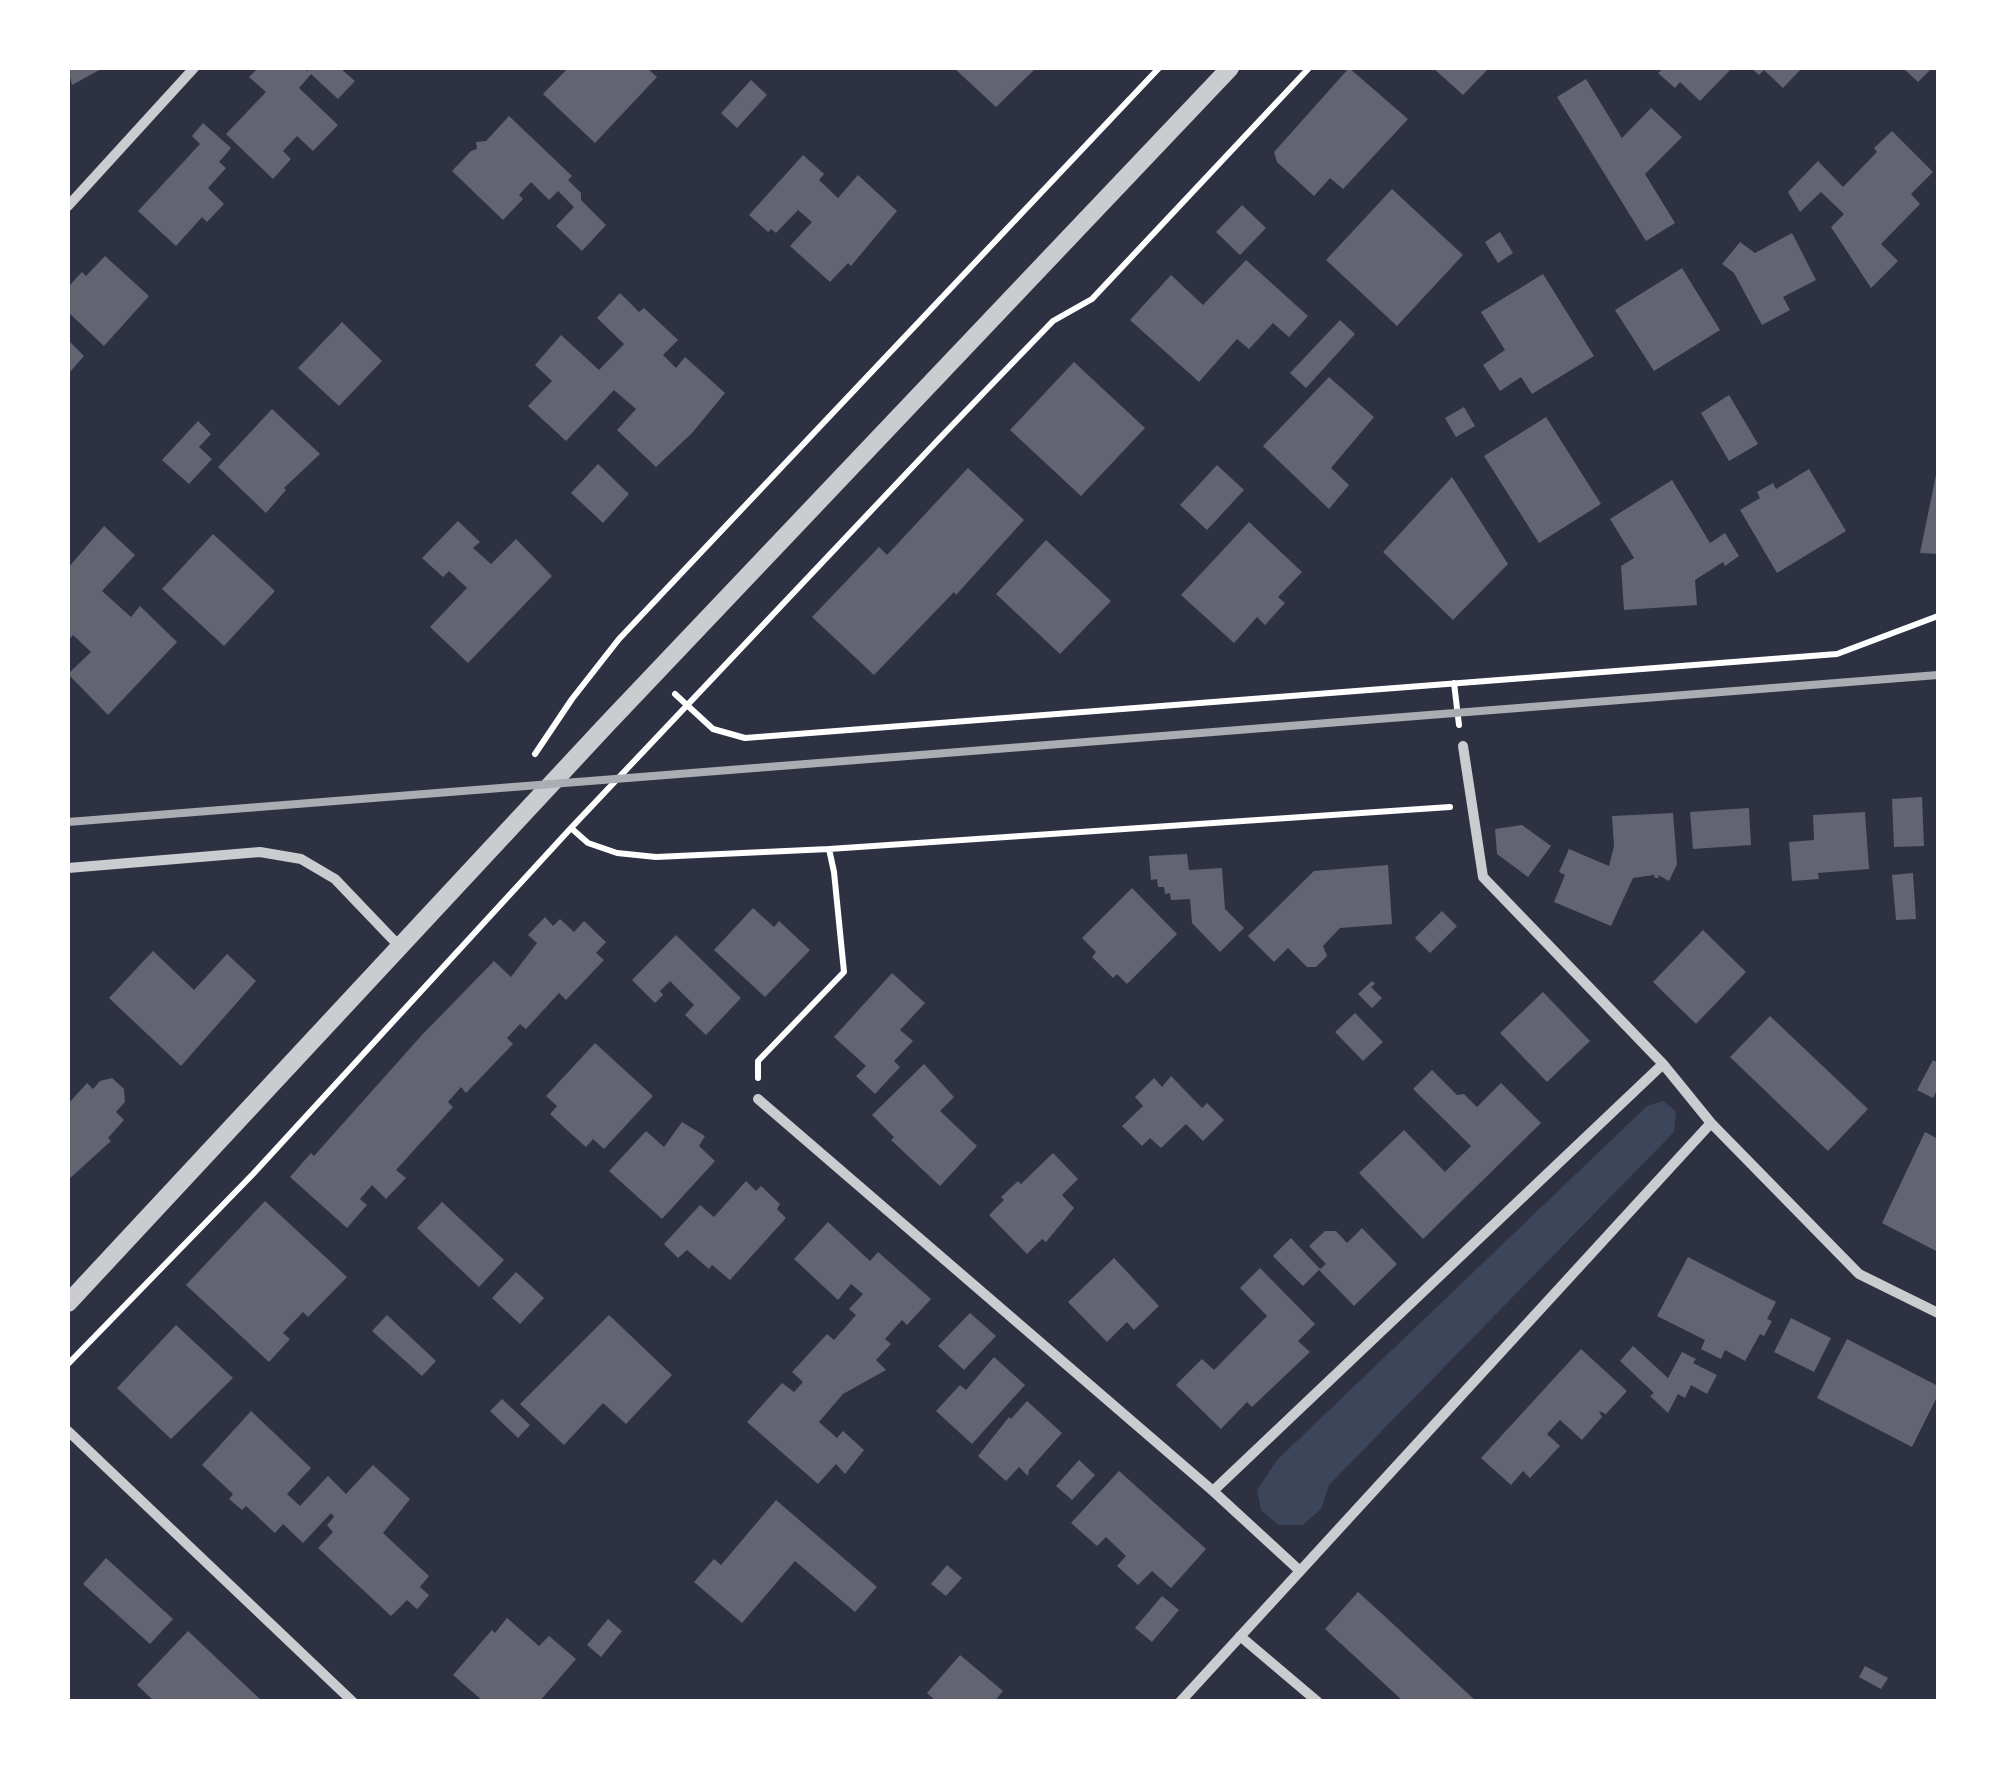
<!DOCTYPE html>
<style>
body{margin:0}
#map{position:relative;width:2006px;height:1769px;overflow:hidden;background:#2d3142;font-family:Commissioner,sans-serif}
canvas{display:block}
.frame{position:absolute;inset:0;border:70px solid #fff;pointer-events:none}
</style>
<div id="map">
<canvas width="2006" height="1769"></canvas>
<div class="frame"></div>
</div>
<script>
const ctx = document.querySelector('canvas').getContext('2d');
ctx.lineJoin = 'round';
function fillPath(path, color) { ctx.fillStyle = color; ctx.fill(path, 'evenodd'); }
const toPath = rows => new Path2D(rows.map(r => 'M' + r).join(''));
function strokePath(path, color, width, dash) { ctx.strokeStyle = color; ctx.lineWidth = width; ctx.lineCap = dash ? 'butt' : 'round'; ctx.setLineDash(dash || []); ctx.stroke(path); }
const green = toPath([
 [1663,1101,1676,1111,1674,1132,1329,1485,1321,1509,1303,1525,1278,1525,1261,1510,1257,1490,1277,1460,1647,1106]
]);
const building = toPath([
 [68,68,103,68,72,85],
 [258,68,304,68,307,71,310,68,340,68,355,81,338,99,311,74,299,88,338,125,313,151,297,136,283,151,291,159,273,179,226,134,266,92,249,77],
 [568,68,647,68,657,77,595,143,543,94],
 [954,68,1036,68,996,107],
 [1349,68,1408,119,1343,189,1330,178,1314,196,1277,162,1274,152],
 [1433,68,1489,68,1463,95],
 [1664,68,1732,68,1700,101,1680,82,1675,88,1658,73],
 [1751,68,1802,68,1783,88,1764,70,1759,75],
 [1903,68,1932,68,1918,82],
 [1586,79,1622,138,1651,108,1682,137,1645,174,1675,223,1646,241,1557,97],
 [751,80,767,95,737,128,721,113],
 [509,116,572,176,568,180,581,193,581,200,606,225,582,251,556,226,574,207,558,191,549,200,531,182,519,195,523,199,503,220,452,171,471,151,477,149,476,142,486,141],
 [203,123,231,148,219,162,226,168,208,188,224,204,207,222,202,217,176,246,138,211,200,144,192,136],
 [1892,131,1933,172,1911,194,1920,204,1881,244,1898,261,1871,288,1831,227,1844,214,1821,192,1800,212,1788,192,1818,161,1843,187,1877,152,1874,148],
 [803,155,824,174,819,180,838,198,858,175,897,211,851,266,848,263,830,282,790,246,812,222,798,210,776,233,771,229,768,232,749,215],
 [1392,189,1463,255,1397,326,1326,260],
 [1242,205,1266,228,1240,255,1216,232],
 [1500,232,1513,253,1498,263,1485,242],
 [1792,233,1816,280,1783,297,1790,310,1762,325,1734,273,1722,264,1740,242,1755,253],
 [105,256,149,296,104,346,68,312,68,287,82,272,86,276],
 [1246,260,1308,316,1289,337,1273,323,1249,349,1237,339,1199,382,1130,320,1171,275,1203,305],
 [1682,268,1720,330,1654,371,1615,310],
 [1543,274,1594,356,1532,394,1521,377,1500,391,1483,365,1505,350,1481,312],
 [620,293,639,312,644,308,678,340,663,355,676,368,685,357,725,393,692,433,656,467,617,430,636,409,614,390,566,441,528,406,552,381,535,365,561,335,599,370,624,344,597,318],
 [1340,320,1355,334,1306,388,1290,373],
 [342,322,382,361,339,406,298,368],
 [68,340,84,356,68,374],
 [1074,362,1145,428,1081,496,1010,430],
 [1329,377,1374,417,1331,468,1349,485,1329,509,1263,446],
 [1729,395,1758,444,1729,461,1701,413],
 [1464,407,1475,426,1456,437,1445,418],
 [272,409,320,454,284,488,286,490,266,513,218,467],
 [1546,417,1601,504,1539,543,1484,456],
 [198,421,211,434,199,447,212,459,189,484,162,460],
 [598,464,629,494,603,523,571,493],
 [1217,465,1244,490,1207,530,1180,505],
 [968,468,1024,520,956,595,954,592,874,675,812,617,879,547,887,555],
 [1809,469,1846,531,1777,573,1740,510,1760,498,1757,492,1773,483,1776,489],
 [1937,470,1938,554,1920,553],
 [1452,477,1508,564,1453,620,1383,552],
 [1672,480,1710,543,1725,533,1739,556,1725,566,1723,562,1695,580,1697,605,1624,610,1621,566,1634,558,1610,519],
 [458,521,480,542,473,548,491,564,516,539,552,576,468,663,430,627,467,588,449,571,443,577,422,558],
 [1249,522,1302,572,1278,597,1285,603,1265,625,1257,617,1234,643,1181,595],
 [104,526,135,555,102,591,131,617,140,606,177,642,108,715,68,674,91,652,73,635,68,640,68,568],
 [213,534,275,591,224,646,162,589],
 [1046,540,1111,601,1060,654,996,594],
 [1922,797,1924,846,1894,847,1892,799],
 [1749,808,1751,845,1693,849,1690,812],
 [1865,812,1869,869,1818,873,1819,879,1792,881,1789,842,1814,840,1813,815],
 [1673,813,1677,864,1669,881,1658,875,1659,878,1655,878,1654,875,1633,878,1611,926,1554,902,1565,875,1559,872,1569,849,1609,866,1614,846,1612,816],
 [1522,825,1551,846,1528,877,1497,854,1495,829],
 [1187,854,1189,870,1222,868,1225,909,1244,928,1220,952,1192,923,1190,899,1171,900,1170,893,1165,894,1164,887,1158,887,1157,879,1151,880,1149,856],
 [1388,865,1392,924,1340,928,1323,946,1327,956,1316,967,1307,967,1288,948,1274,962,1248,936,1314,871],
 [1913,873,1916,919,1896,920,1892,875],
 [1132,888,1177,934,1127,984,1117,974,1113,978,1092,957,1096,952,1082,938],
 [753,908,774,927,779,921,810,950,765,997,714,950],
 [1442,911,1457,926,1430,953,1415,938],
 [545,917,553,926,560,919,574,932,584,921,606,942,596,953,604,960,566,1000,559,993,526,1029,520,1024,507,1038,513,1044,466,1093,461,1087,448,1102,453,1107,396,1170,406,1178,386,1199,372,1185,360,1199,367,1205,347,1228,290,1177,311,1153,314,1156,421,1036,494,961,511,977,537,943,528,935],
 [1703,930,1746,972,1696,1024,1653,982],
 [676,935,741,998,706,1035,685,1015,694,1005,670,981,660,991,663,995,655,1003,632,980],
 [153,951,194,990,227,954,256,981,181,1066,109,998],
 [892,973,925,1003,900,1030,913,1041,894,1061,900,1067,875,1094,856,1076,866,1066,834,1037],
 [1372,981,1375,984,1371,987,1382,998,1372,1008,1358,994],
 [1543,992,1590,1041,1547,1082,1500,1033],
 [1355,1013,1383,1042,1363,1061,1335,1032],
 [1770,1016,1868,1109,1828,1151,1730,1057],
 [595,1043,653,1096,604,1149,593,1139,586,1147,568,1131,550,1114,557,1106,546,1096],
 [1933,1060,1938,1063,1938,1088,1933,1098,1917,1090],
 [924,1064,954,1097,940,1111,977,1146,940,1186,891,1140,894,1137,872,1115],
 [1432,1070,1457,1095,1464,1094,1477,1107,1501,1083,1541,1123,1423,1239,1359,1173,1404,1130,1445,1172,1471,1146,1413,1089],
 [1171,1076,1202,1108,1207,1103,1224,1120,1203,1141,1186,1124,1161,1148,1150,1138,1142,1146,1122,1126,1143,1106,1135,1097,1154,1078,1162,1087],
 [112,1078,124,1089,125,1102,116,1112,124,1120,108,1138,111,1141,68,1180,68,1104,87,1083,93,1089,100,1081],
 [682,1122,705,1136,699,1146,715,1161,662,1219,609,1171,646,1131,664,1147],
 [1925,1132,1938,1139,1938,1252,1882,1223],
 [1053,1153,1078,1179,1062,1195,1074,1208,1046,1242,1042,1239,1027,1254,989,1215,1004,1200,1001,1197,1018,1181,1021,1184],
 [746,1181,756,1191,761,1186,780,1204,777,1209,786,1218,730,1280,712,1265,709,1269,687,1250,678,1258,664,1244,700,1205,714,1217],
 [265,1201,347,1277,308,1317,303,1312,283,1333,290,1339,269,1362,186,1285],
 [442,1202,504,1260,479,1287,417,1228],
 [828,1222,870,1261,878,1252,931,1299,907,1325,902,1320,885,1339,891,1344,876,1360,886,1370,843,1394,819,1422,837,1438,843,1431,864,1450,845,1474,836,1464,818,1484,747,1422,782,1383,794,1392,803,1382,792,1372,827,1334,834,1340,856,1315,849,1309,863,1294,851,1284,838,1300,794,1259],
 [1362,1228,1397,1264,1354,1306,1319,1270,1303,1286,1273,1256,1291,1238,1320,1269,1326,1264,1309,1246,1325,1231,1336,1231,1347,1243],
 [1688,1257,1776,1302,1767,1319,1772,1321,1764,1336,1760,1334,1745,1361,1725,1350,1721,1359,1701,1349,1705,1340,1657,1316],
 [1114,1258,1159,1306,1134,1330,1127,1322,1107,1342,1068,1302],
 [1260,1268,1315,1324,1298,1341,1310,1352,1252,1407,1247,1402,1221,1429,1176,1385,1202,1359,1214,1370,1267,1316,1240,1288],
 [516,1272,544,1298,520,1324,492,1298],
 [970,1313,996,1336,964,1370,938,1346],
 [387,1315,436,1361,422,1376,372,1331],
 [609,1315,672,1375,626,1424,603,1403,564,1445,520,1404],
 [1791,1318,1831,1338,1814,1372,1774,1352],
 [176,1325,233,1378,171,1439,117,1388],
 [1847,1339,1938,1386,1938,1395,1912,1447,1817,1398],
 [1633,1346,1668,1378,1682,1352,1696,1359,1693,1363,1717,1375,1707,1394,1691,1385,1685,1398,1678,1394,1668,1413,1650,1396,1654,1393,1620,1361],
 [1581,1349,1627,1391,1606,1414,1599,1411,1602,1417,1582,1440,1560,1420,1547,1434,1560,1446,1530,1478,1523,1471,1511,1485,1481,1458],
 [994,1357,1025,1385,972,1444,936,1411,960,1385,966,1390],
 [502,1399,530,1425,518,1438,490,1411],
 [1027,1401,1062,1433,1029,1470,1028,1476,1019,1467,1006,1481,978,1456,1009,1417,1011,1419],
 [251,1411,311,1468,287,1494,300,1506,328,1476,346,1494,373,1465,410,1499,383,1533,429,1576,420,1587,429,1595,420,1606,417,1609,407,1600,391,1616,318,1548,333,1532,327,1525,334,1517,331,1513,303,1543,283,1524,275,1533,246,1506,242,1510,229,1499,233,1494,202,1465],
 [1079,1460,1095,1475,1072,1500,1056,1486],
 [1119,1471,1206,1549,1171,1588,1152,1571,1138,1585,1117,1566,1126,1556,1106,1537,1097,1546,1071,1523],
 [776,1500,877,1587,855,1612,795,1561,742,1623,694,1582,714,1559,721,1565],
 [106,1558,173,1619,150,1644,83,1584],
 [947,1565,962,1578,946,1596,931,1584],
 [1358,1592,1392,1623,1477,1702,1404,1702,1325,1629],
 [1162,1596,1179,1610,1152,1642,1135,1628],
 [507,1618,539,1646,549,1636,576,1659,539,1702,484,1702,453,1675,492,1630,495,1633],
 [608,1619,622,1631,601,1657,587,1645],
 [188,1631,263,1702,155,1702,137,1685],
 [960,1655,1003,1691,994,1702,937,1702,927,1693],
 [1865,1666,1888,1678,1881,1689,1859,1677]
]);
const path = toPath([
 [1454,683,1459,725],
 [675,694,713,729,745,738,1837,654,1938,616],
 [535,754,572,699,619,639,1159,68],
 [571,828,588,843,617,853,656,857,829,849,1450,807],
 [758,1078,758,1061,844,972,834,872,829,849],
 [68,1364,253,1174,571,828,938,440,1053,321,1092,299,1309,68]
]);
const minor = toPath([
 [68,206,194,68],
 [1463,746,1483,877,1663,1064,1711,1123,1859,1274,1938,1313],
 [68,868,260,852,301,859,335,879,400,947],
 [758,1099,1213,1491,1300,1571],
 [68,1431,353,1702],
 [1213,1491,1663,1064],
 [1240,1636,1318,1702],
 [1180,1702,1711,1123]
]);
const tertiary = toPath([
 [68,1303,608,723,1230,68]
]);
const rail = toPath([
 [68,822,1938,675]
]);
fillPath(green, '#3c4559');
fillPath(building, '#626471');
strokePath(path, '#fff', 6);
strokePath(minor, '#caccd0', 10);
strokePath(tertiary, '#caccd0', 18);
strokePath(rail, '#abadb3', 8);
</script>
